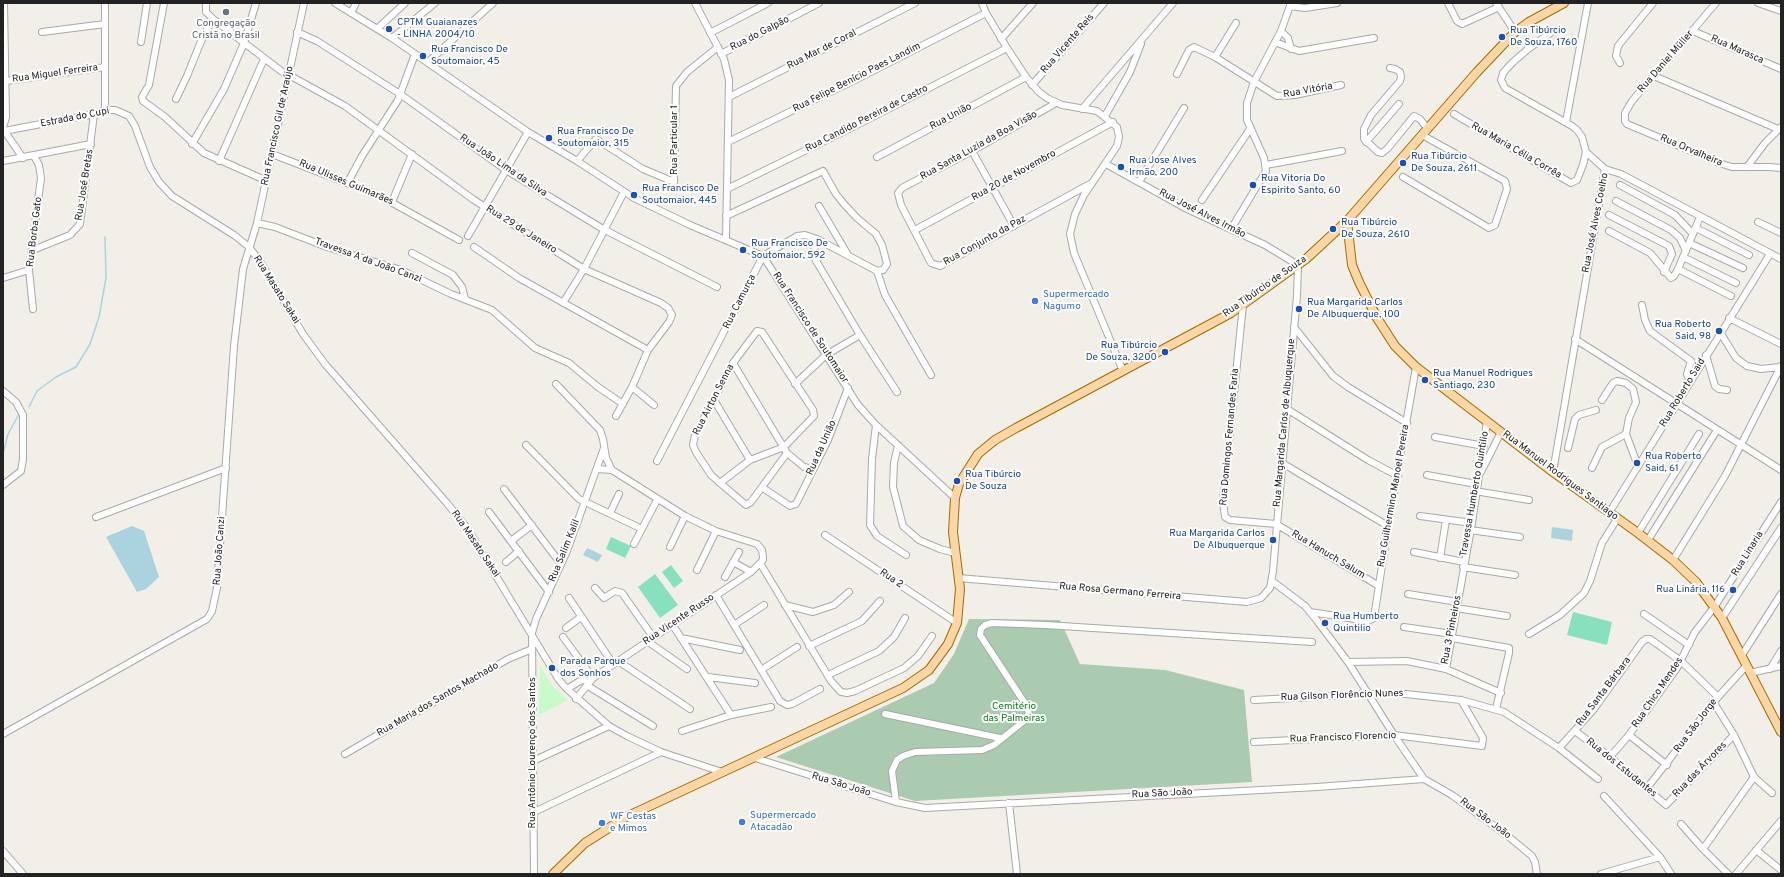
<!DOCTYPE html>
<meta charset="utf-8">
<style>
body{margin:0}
#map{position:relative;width:1784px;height:877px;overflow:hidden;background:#f2efe9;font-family:Overpass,sans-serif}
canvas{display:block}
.frame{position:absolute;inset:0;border:4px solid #222;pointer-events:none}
</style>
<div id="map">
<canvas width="1784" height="877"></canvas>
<div class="frame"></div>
</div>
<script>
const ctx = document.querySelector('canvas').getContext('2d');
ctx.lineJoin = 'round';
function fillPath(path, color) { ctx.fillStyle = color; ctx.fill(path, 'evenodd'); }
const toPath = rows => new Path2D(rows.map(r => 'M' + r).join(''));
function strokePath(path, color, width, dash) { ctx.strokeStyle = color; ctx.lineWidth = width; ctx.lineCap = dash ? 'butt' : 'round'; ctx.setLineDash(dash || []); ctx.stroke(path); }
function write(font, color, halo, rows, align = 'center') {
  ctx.font = font + ' Overpass,sans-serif'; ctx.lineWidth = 4; ctx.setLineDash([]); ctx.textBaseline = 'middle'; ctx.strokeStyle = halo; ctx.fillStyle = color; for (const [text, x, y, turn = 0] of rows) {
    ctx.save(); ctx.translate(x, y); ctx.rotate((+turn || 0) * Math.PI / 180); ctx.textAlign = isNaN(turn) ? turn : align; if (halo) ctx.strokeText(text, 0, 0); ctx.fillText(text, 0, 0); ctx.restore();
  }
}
const cemetery = toPath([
 [969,619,1060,620,1080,664,1165,670,1244,690,1252,782,915,801,776,757,934,683,954,654]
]);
const park = toPath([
 [540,665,552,686,568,700,539,715]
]);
const pitch = toPath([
 [611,537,631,546,625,558,606,549],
 [671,565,683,581,674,588,662,572],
 [655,574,678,605,660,618,638,587],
 [1573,612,1612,622,1607,645,1567,635]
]);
const water = toPath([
 [132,526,144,531,159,577,146,589,137,592,106,537],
 [1552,527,1573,530,1572,541,1551,538],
 [587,548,602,555,598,562,583,555]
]);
const stream = toPath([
 [29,407,37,391,56,377,76,367,90,344,99,317,106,278,105,237],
 [3,454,8,434,19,414]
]);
const minor = toPath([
 [105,3,105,110],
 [164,3,149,85,142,97,143,101,165,117,204,153,265,180],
 [206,3,206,12,213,19,289,77],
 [335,3,392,38,528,132,577,161,634,198,690,225,763,256,858,405,876,425,955,498],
 [695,3,724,59,729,80,726,239],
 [982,3,986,13,1007,48,1026,77,1039,92,1047,98,1062,105,1097,111,1117,127,1119,137,1117,146,1084,195,1075,214,1070,234,1074,253,1123,371],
 [1448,3,1457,21,1462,24,1499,7],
 [1496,3,1515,32],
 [1716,3,1632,101,1625,113,1625,121,1627,124,1722,164,1732,167,1769,167,1781,168],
 [1758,3,1781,11],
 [1290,6,1305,8,1337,3],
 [351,13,356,3],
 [377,29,405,3],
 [1281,31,1288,38,1291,49],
 [1693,31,1781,69],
 [42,32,105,24],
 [297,32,317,41,400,94,506,170,603,229,717,287],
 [710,33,768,3],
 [392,38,435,3],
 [1001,39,1033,3],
 [141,42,147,3],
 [1275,42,1299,51,1374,38],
 [721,54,819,3],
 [1215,57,1236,23],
 [428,62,493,3],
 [1620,63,1616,56,1618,46,1653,3],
 [1390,68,1395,69,1400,72,1401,77,1400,81,1371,115,1364,129,1364,139,1378,152,1382,153,1388,148,1414,116,1420,119,1427,128],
 [1177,74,1189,50,1194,47,1215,57,1277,96,1295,95,1341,85],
 [289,75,345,106,474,200,584,269,661,303,668,308,672,315,669,322,648,350,632,387,616,416],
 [1654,76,1778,129],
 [6,81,105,67],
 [1032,85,1104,3],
 [729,97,915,3],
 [176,99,187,76,202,39,213,19],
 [1056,103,972,151,902,188,898,193,901,205,931,263,940,266,1090,184],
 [1082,109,1173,3],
 [1454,114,1557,175,1571,183,1577,180,1583,165,1586,152,1582,137,1577,130,1572,126,1505,88,1501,80,1503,73,1512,63,1528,49,1552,32],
 [1105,116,1130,72,1141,44],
 [1566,122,1588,3],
 [3,128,6,117,4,3],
 [3,129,23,158],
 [4,131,94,114,105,110,115,110,129,116,135,126,150,167,159,182,172,196,234,235,249,247,261,263,303,334,325,364,446,502,467,528,559,680,567,689,609,726,627,736,661,752,722,772],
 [728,142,857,79,986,13],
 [1366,142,1399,104],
 [192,144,224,89,244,43,256,3],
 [972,151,1014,226],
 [1586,152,1605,169],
 [272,154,380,196,459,240],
 [877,157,1026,77],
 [3,161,91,144],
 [219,161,264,59],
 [577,161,596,139,643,169,674,182,676,86,687,72,718,47],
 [1266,165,1342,151],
 [1747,167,1765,143,1781,127],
 [1403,177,1489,228,1495,225,1507,189,1505,181,1422,135],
 [348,182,362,156,398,100,415,54],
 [1139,182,1184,108],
 [1620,185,1675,215,1693,234],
 [727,189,849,129,1007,48],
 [1202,200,1250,129],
 [1616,201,1671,230,1680,238,1686,251],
 [392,202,412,154],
 [819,206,848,255],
 [1609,215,1669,246,1672,254,1664,272],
 [1758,222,1781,233],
 [257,223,275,227,327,247,401,270,451,294,492,310,535,348,569,363,598,387,623,404],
 [1696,228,1749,255],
 [1231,229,1266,171,1264,158,1247,120,1247,103,1254,82,1281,31,1291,3],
 [915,230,1113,122],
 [1609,231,1650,253,1671,278,1674,276,1678,269,1700,217],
 [468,236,528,132],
 [1689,243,1743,268],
 [474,247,519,278,648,350],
 [33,250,70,235,80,224,94,114],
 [412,253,453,275,462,287,465,299],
 [1683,257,1736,283],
 [1678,269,1731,296],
 [877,271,885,295,931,375],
 [3,278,29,270],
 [563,303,584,269,624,192],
 [1243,305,1223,502,1225,517,1230,520,1276,524,1379,586],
 [1642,305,1645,320,1650,331,1691,361,1687,374,1690,382],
 [33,309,29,270,41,178,39,165,34,156],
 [1729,318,1781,344],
 [1294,327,1333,376,1348,387,1407,423],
 [1720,332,1736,358,1747,366,1761,369,1780,367],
 [860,335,897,392],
 [1575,339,1781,470],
 [1706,355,1715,386,1719,389,1727,390],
 [733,363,787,453,804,467,813,469],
 [556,384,600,430,603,439,606,458,612,470],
 [795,384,826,355,860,335,815,259,814,250,817,239],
 [632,387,654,405],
 [3,391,16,402,23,415,23,459,21,471,3,485],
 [714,400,750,460],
 [1602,400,1613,383,1617,381,1626,383,1633,389,1636,402,1629,418,1626,434,1638,466],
 [1287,409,1368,460,1398,476],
 [876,425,872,459,870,525,877,536,906,555],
 [1435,437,1484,446],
 [526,445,579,499,642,529],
 [898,445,894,463,893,487,903,526,919,540,940,549,955,553],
 [1568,448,1575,419,1579,415,1596,410],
 [657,461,763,256,797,236,805,235,817,239,877,271,883,270,887,264,882,245,876,234,857,218,844,204,836,194,823,171,726,216],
 [1282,463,1388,526],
 [1592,468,1602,447,1626,434],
 [1481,472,1501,432],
 [1553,472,1605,169,1621,174,1781,259],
 [1427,475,1476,484],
 [720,483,750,460,784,447,814,416,813,410,762,332,757,331,733,363,695,435,693,445,696,452,711,475,720,483,746,505,751,502,787,453],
 [763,488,790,506,796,504,828,440,848,388],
 [504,489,561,564],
 [1475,491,1529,500],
 [489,512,549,592],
 [610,513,619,494],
 [1609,513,1770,254],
 [1420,516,1472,523],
 [96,517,226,468],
 [1470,530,1520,537],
 [1638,533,1699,434],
 [825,535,957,623],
 [1648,540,1717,430],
 [511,541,532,525],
 [634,544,657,500],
 [670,547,685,516],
 [1414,552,1464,562],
 [1440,558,1446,520],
 [1673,560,1725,476,1781,366],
 [506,562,519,551],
 [733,562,751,572],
 [760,563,831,681,841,692,847,693,855,691,904,668,918,656,932,636],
 [1463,567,1515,575],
 [697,570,716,531],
 [725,577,739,552],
 [958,578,1247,602,1261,598,1270,588,1273,571,1297,296,1298,265,1265,245,1185,208,1106,164],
 [1272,581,1305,606,1318,622,1348,662,1394,735,1424,779],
 [595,588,604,598,615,591,622,593,653,637],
 [1408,594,1458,602],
 [716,595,780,701,787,705,792,704,820,689],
 [569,598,613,664],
 [785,605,813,612,834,605,849,592],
 [1456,608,1507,616],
 [1310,612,1368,621,1374,618,1388,526,1416,367],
 [1644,614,1689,645],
 [1722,618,1781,528],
 [672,624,731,715],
 [734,625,764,605],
 [1404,627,1452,634],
 [566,628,581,617],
 [1529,634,1560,615,1584,593,1590,581,1602,543,1617,519],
 [563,637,593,678],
 [681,638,740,650],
 [1452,638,1509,648,1509,653,1496,709],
 [647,641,687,669],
 [809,646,862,621,880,601],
 [1742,655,1781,594],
 [618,661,690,709],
 [1348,662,1407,661,1446,669,1472,523,1487,421],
 [1446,669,1501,693],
 [1770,669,1781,651],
 [761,670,797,647],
 [1750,673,1781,666],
 [828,675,879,651,894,637,905,618],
 [708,677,755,683],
 [588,686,653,726],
 [567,689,580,681,593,678],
 [576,699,593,678,751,572,763,560,763,557,762,550,757,544,716,531,685,516,612,470,597,469],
 [1254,700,1369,694,1406,694,1461,700,1504,712,1559,748,1598,779],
 [1714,703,1734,735,1754,777,1772,793],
 [885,714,1000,738],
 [682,731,731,715,771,707],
 [1575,731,1610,757,1666,805,1734,735],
 [3,734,207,619,212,611,217,588,234,346,243,269,257,223,304,3],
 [1629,735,1667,765],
 [1254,742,1394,735,1482,746,1483,738,1461,700],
 [1559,748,1594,709,1642,642,1646,639,1650,639,1681,661,1718,697],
 [345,754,508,659,532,649],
 [1610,757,1629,735,1677,668,1695,632,1715,606,1781,502],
 [755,758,896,802,925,808,1317,787,1424,779,1452,795,1509,837,1532,856,1535,862,1537,874],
 [533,761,609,726],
 [1647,788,1718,697,1746,666],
 [1604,796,1660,857,1671,874],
 [896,802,892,771,897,760,903,756,915,752,982,750,994,745,1029,717,1028,708,980,635,981,629,985,625,992,623,1046,625,1312,642],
 [1009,803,1017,874],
 [534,812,661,752],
 [1681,824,1703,849,1728,874],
 [1703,849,1754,777],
 [1756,850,1781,870],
 [3,851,23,874],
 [534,874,532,633,536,619,567,551,604,448],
 [1601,874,1660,857],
 [1736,874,1781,821]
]);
const major = toPath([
 [1347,221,1352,265,1359,282,1377,318,1395,346,1416,367,1553,472,1638,533,1673,560,1696,582,1722,618,1781,732],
 [553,874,585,843,626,817,903,688,929,670,948,644,957,623,960,589,953,532,955,498,959,484,978,454,995,440,1016,428,1231,313,1306,259,1347,221,1477,72,1515,32,1529,22,1564,3]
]);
const markers = [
 [226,12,4,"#6b7280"],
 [389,29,4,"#1a4fb4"],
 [1502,37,4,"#1a4fb4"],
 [423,56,4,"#1a4fb4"],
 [549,138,4,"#1a4fb4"],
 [1403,163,4,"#1a4fb4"],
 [1121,167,4,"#1a4fb4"],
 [1253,185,4,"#1a4fb4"],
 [634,195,4,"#1a4fb4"],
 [1333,229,4,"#1a4fb4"],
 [743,250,4,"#1a4fb4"],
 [1035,301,4,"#3f7fe0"],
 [1299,309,4,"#1a4fb4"],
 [1719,331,4,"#1a4fb4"],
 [1165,352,4,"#1a4fb4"],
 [1425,380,4,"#1a4fb4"],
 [1637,463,4,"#1a4fb4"],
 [957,481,4,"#1a4fb4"],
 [1273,540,4,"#1a4fb4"],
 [1733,590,4,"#1a4fb4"],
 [1325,623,4,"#1a4fb4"],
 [552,668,4,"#1a4fb4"],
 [742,822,4,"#3f7fe0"],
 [602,823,4,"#3f7fe0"]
];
const transitNames = [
 ["CPTM Guaianazes",397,23],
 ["- LINHA 2004/10",397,35],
 ["Rua Tibúrcio",1510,31],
 ["De Souza, 1760",1510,43],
 ["Rua Francisco De",431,50],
 ["Soutomaior, 45",431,62],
 ["Rua Francisco De",557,132],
 ["Soutomaior, 315",557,144],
 ["Rua Tibúrcio",1411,157],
 ["De Souza, 2611",1411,169],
 ["Rua Jose Alves",1129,161],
 ["Irmão, 200",1129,173],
 ["Rua Vitoria Do",1261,179],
 ["Espirito Santo, 60",1261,191],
 ["Rua Francisco De",642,189],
 ["Soutomaior, 445",642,201],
 ["Rua Tibúrcio",1341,223],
 ["De Souza, 2610",1341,235],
 ["Rua Francisco De",751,244],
 ["Soutomaior, 592",751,256],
 ["Rua Margarida Carlos",1307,303],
 ["De Albuquerque, 100",1307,315],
 ["Rua Roberto",1711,325,"right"],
 ["Said, 98",1711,337,"right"],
 ["Rua Tibúrcio",1157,346,"right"],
 ["De Souza, 3200",1157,358,"right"],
 ["Rua Manuel Rodrigues",1433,374],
 ["Santiago, 230",1433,386],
 ["Rua Roberto",1645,457],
 ["Said, 61",1645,469],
 ["Rua Tibúrcio",965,475],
 ["De Souza",965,487],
 ["Rua Margarida Carlos",1265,534,"right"],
 ["De Albuquerque",1265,546,"right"],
 ["Rua Linária, 116",1725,590,"right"],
 ["Rua Humberto",1333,617],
 ["Quintilio",1333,629],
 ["Parada Parque",560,662],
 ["dos Sonhos",560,674]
];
const worshipNames = [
 ["Congregação",226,24],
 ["Cristã no Brasil",226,36]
];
const streetNames = [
 ["Rua do Galpão",760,34,-27],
 ["Rua Vicente Reis",1068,44,-49],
 ["Rua Mar de Coral",822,50,-27],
 ["Rua Marasca",1737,50,24],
 ["Rua Daniel Müller",1666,62,-49],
 ["Rua Miguel Ferreira",55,74,-8],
 ["Rua Felipe Benício Paes Landim",857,78,-27],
 ["Rua Vitória",1308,91,-10],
 ["Rua União",951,117,-28],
 ["Estrada do Cupi",75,118,-11],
 ["Rua Candido Pereira de Castro",867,119,-27],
 ["Rua Francisco Gil de Araújo",278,126,-78],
 ["Rua Particular 1",675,140,-90],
 ["Rua Santa Luzia da Boa Visão",979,146,-29],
 ["Rua Maria Célia Corrêa",1516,151,30],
 ["Rua Orvalheira",1691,151,23],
 ["Rua João Lima da Silva",503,166,34],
 ["Rua 20 de Novembro",1014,176,-29],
 ["Rua Ulisses Guimarães",346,183,23],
 ["Rua José Bretas",85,185,-81],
 ["Rua José Alves Irmão",1202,214,27],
 ["Rua José Alves Coelho",1596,223,-79],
 ["Rua 29 de Janeiro",521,230,32],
 ["Rua Borba Gato",35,232,-83],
 ["Rua Conjunto da Paz",985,241,-29],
 ["Travessa A da João Canzi",368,261,20],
 ["Rua Tibúrcio de Souza",1265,287,-35],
 ["Rua Masato Sakai",276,290,58],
 ["Rua Camurça",740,302,-63],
 ["Rua Francisco de Soutomaior",810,328,57],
 ["Rua Roberto Said",1683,393,-59],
 ["Rua Airton Senna",714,400,-63],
 ["Rua Margarida Carlos de Albuquerque",1285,423,-85],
 ["Rua Domingos Fernandes Faria",1230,437,-85],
 ["Rua da União",822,448,-66],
 ["Rua Manuel Rodrigues Santiago",1560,476,37],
 ["Travessa Humberto Quintilio",1475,494,-80],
 ["Rua Guilhermino Manoel Pereira",1394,496,-80],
 ["Rua Masato Sakai",475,544,56],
 ["Rua João Canzi",220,551,-86],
 ["Rua Salim Kalil",565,551,-68],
 ["Rua Linaria",1748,554,-58],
 ["Rua Hanuch Salum",1328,555,31],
 ["Rua 2",891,579,34],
 ["Rua Rosa Germano Ferreira",1120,592,5],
 ["Rua Vicente Russo",679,620,-34],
 ["Rua 3 Pinheiros",1452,630,-79],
 ["Rua Santa Bárbara",1604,692,-53],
 ["Rua Chico Mendes",1658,693,-56],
 ["Rua Gilson Florêncio Nunes",1342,696,-2],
 ["Rua Maria dos Santos Machado",438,700,-30],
 ["Rua São Jorge",1696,726,-53],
 ["Rua Francisco Florencio",1343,738,-2],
 ["Rua Antônio Lourenço dos Santos",533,753,-90],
 ["Rua dos Estudantes",1621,768,39],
 ["Rua das Árvores",1700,770,-46],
 ["Rua São João",841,785,17],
 ["Rua São João",1162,794,-3],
 ["Rua São João",1485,819,37]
];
const shopNames = [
 ["Supermercado",1043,295],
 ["Nagumo",1043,307],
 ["Supermercado",750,816],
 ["Atacadão",750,828],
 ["WF Cestas",610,817],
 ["e Mimos",610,829]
];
const parkNames = [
 ["Cemitério",1014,707],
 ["das Palmeiras",1014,719]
];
fillPath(cemetery, '#aacbaf');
fillPath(park, '#c8facc');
fillPath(pitch, '#88e0be');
fillPath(water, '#aad3df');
strokePath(stream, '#aad3df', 1.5);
strokePath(minor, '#a9a9a9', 8);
strokePath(major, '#a06b00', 10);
strokePath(minor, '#fff', 6);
strokePath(major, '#fcd6a4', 8);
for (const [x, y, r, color] of markers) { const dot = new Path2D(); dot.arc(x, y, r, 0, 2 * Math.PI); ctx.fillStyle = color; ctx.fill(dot); strokePath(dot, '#fff', 1.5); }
write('10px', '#164399', '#fff', transitNames, 'left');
write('10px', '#5b616d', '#fff', worshipNames);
write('10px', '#222', '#fff', streetNames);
write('10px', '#366cbe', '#fff', shopNames, 'left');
write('10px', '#0c8416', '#fff', parkNames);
</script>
